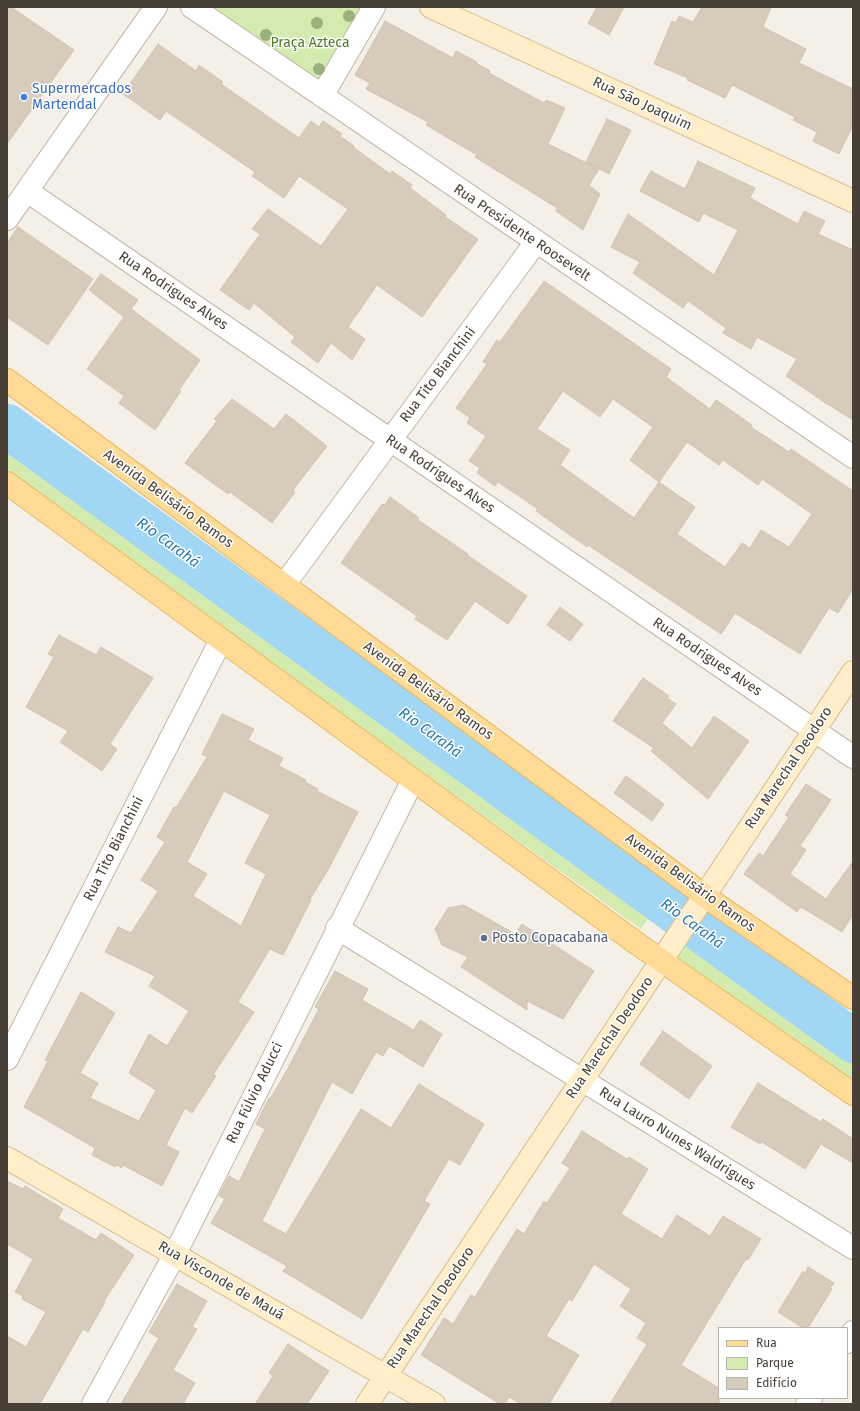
<!DOCTYPE html>
<meta charset="utf-8">
<style>
body{margin:0}
#map{position:relative;width:860px;height:1411px;overflow:hidden;background:#f4f0e7;font-family:"Fira Sans",sans-serif}
canvas{display:block}
.frame{position:absolute;inset:0;border:8px solid #484036;pointer-events:none}
.legend{position:absolute;left:718px;top:1327px;width:130px;height:72px;box-sizing:border-box;background:#fff;border:1px solid #b6b3af;margin:0;padding:5px 7px;list-style:none;font-size:12px;color:#484036}
.legend li{display:flex;align-items:center;gap:8px;height:20px}
.legend b{width:20px;border:1px solid #b6b3af}
</style>
<div id="map">
<canvas width="860" height="1411"></canvas>
<div class="frame"></div>
<ul class="legend">
<li><b style="height:5px;background:#ffdb96"></b>Rua</li>
<li><b style="height:11px;background:#d3ebae"></b>Parque</li>
<li><b style="height:11px;background:#d7cbbc"></b>Edifício</li>
</ul>
</div>
<script>
const ctx = document.querySelector('canvas').getContext('2d');
ctx.lineJoin = 'round';
function fillPath(path, color) { ctx.fillStyle = color; ctx.fill(path, 'evenodd'); }
const toPath = rows => new Path2D(rows.map(r => 'M' + r).join(''));
function strokePath(path, color, width, dash) { ctx.strokeStyle = color; ctx.lineWidth = width; ctx.lineCap = dash ? 'butt' : 'round'; ctx.setLineDash(dash || []); ctx.stroke(path); }
function write(font, color, halo, rows, align = 'center') {
  ctx.font = font + ' "Fira Sans",sans-serif'; ctx.lineWidth = 3; ctx.setLineDash([]); ctx.textBaseline = 'middle'; ctx.strokeStyle = halo; ctx.fillStyle = color; for (const [text, x, y, turn = 0] of rows) {
    ctx.save(); ctx.translate(x, y); ctx.rotate((+turn || 0) * Math.PI / 180); ctx.textAlign = isNaN(turn) ? turn : align; if (halo) ctx.strokeText(text, 0, 0); ctx.fillText(text, 0, 0); ctx.restore();
  }
}
const green = toPath([
 [192,7,374,7,322,96],
 [7,402,668,891,641,929,226,631,7,469],
 [694,914,853,1024,853,1082,668,953]
]);
const river = toPath([
 [7,426,853,1041]
]);
const building = toPath([
 [7,7,11,7,74,50,7,144,7,7],
 [597,7,624,7,609,35,588,23,597,7],
 [702,7,771,7,763,27,806,49,799,63,853,89,853,125,839,154,813,141,817,132,793,120,795,117,732,85,725,98,687,80,688,78,654,64,672,21,676,23,679,16,693,22,702,7],
 [385,21,453,58,456,51,477,62,476,63,490,71,489,73,544,103,546,100,565,108,548,144,599,169,589,185,600,194,583,230,556,211,557,208,475,157,477,155,426,125,428,122,366,89,370,83,355,75,385,21],
 [158,44,196,71,199,65,223,82,221,84,299,138,311,121,319,127,323,121,342,134,340,136,354,146,353,147,390,174,392,171,412,185,410,188,446,215,445,217,478,239,422,317,377,285,348,327,365,339,352,360,331,343,318,363,291,342,295,337,254,303,249,310,220,290,260,234,252,229,268,209,321,246,348,209,299,176,284,198,252,176,255,172,166,111,160,120,123,94,158,44],
 [607,119,631,130,609,174,586,162,607,119],
 [698,161,755,188,750,198,798,224,804,211,825,221,818,234,853,250,853,420,824,402,786,376,797,359,757,337,751,349,723,333,726,328,688,301,683,308,633,273,640,262,611,247,628,214,714,275,738,230,703,213,699,222,640,191,651,171,685,189,698,161],
 [18,227,93,279,48,345,7,317,7,243,18,227],
 [101,274,138,300,131,309,200,360,179,390,181,391,155,430,119,403,124,396,87,369,124,317,89,290,101,274],
 [544,281,671,369,666,377,710,409,716,400,752,425,751,427,789,452,791,449,853,491,853,589,838,613,829,608,800,654,735,613,721,634,588,545,587,547,536,511,538,509,498,482,495,486,477,473,480,468,469,461,486,436,467,423,470,418,456,408,487,364,483,362,497,340,500,342,544,281],
 [563,391,600,417,613,399,653,427,630,460,659,482,634,518,560,465,570,450,537,429,563,391],
 [687,442,719,465,723,460,758,485,762,479,812,514,789,547,761,530,750,548,742,543,725,567,677,534,695,507,659,482,687,442],
 [232,399,274,429,286,414,327,446,293,490,295,492,272,523,230,492,228,494,185,463,217,421,214,419,232,399],
 [390,497,419,518,418,520,468,554,467,555,527,596,508,624,475,601,447,640,415,619,417,616,341,563,382,504,385,505,390,497],
 [560,607,583,624,570,641,547,625,560,607],
 [59,635,96,655,101,647,153,678,110,744,117,749,102,771,60,742,68,731,26,707,54,657,48,654,59,635],
 [643,678,669,696,667,698,676,704,662,723,692,748,714,716,749,741,708,799,651,751,654,748,613,721,643,678],
 [222,714,254,729,248,740,283,758,279,766,306,780,305,782,318,789,317,791,358,812,328,870,310,899,311,900,283,955,270,949,238,1002,254,1012,213,1075,216,1076,192,1113,185,1108,166,1145,179,1152,162,1186,123,1165,122,1168,116,1165,115,1167,92,1155,95,1148,24,1107,48,1061,45,1060,81,992,115,1013,80,1073,98,1083,90,1098,139,1121,156,1090,129,1073,149,1034,167,1046,189,1011,149,986,155,976,105,952,118,927,131,933,158,891,141,880,165,842,157,837,174,807,176,808,207,757,202,754,222,714],
 [224,791,270,815,245,863,266,874,241,926,193,896,207,874,187,862,224,791],
 [626,776,664,804,652,821,614,793,626,776],
 [806,784,831,800,800,846,806,850,790,874,826,899,853,861,853,914,842,932,801,907,797,912,744,874,759,853,763,856,789,817,785,815,806,784],
 [464,905,515,934,522,924,594,971,563,1019,527,1001,527,1010,461,967,468,957,442,945,435,929,448,908,464,905],
 [335,971,368,989,362,1000,414,1030,420,1020,442,1034,423,1067,389,1046,383,1056,376,1052,352,1094,332,1082,262,1221,286,1234,361,1109,391,1128,419,1084,484,1124,460,1165,449,1159,424,1201,430,1204,362,1319,283,1271,287,1266,211,1223,225,1199,219,1196,229,1176,239,1182,265,1129,256,1124,269,1098,270,1099,286,1072,319,1009,315,1007,335,971],
 [663,1031,712,1066,689,1099,640,1064,663,1031],
 [758,1083,821,1122,823,1119,853,1139,853,1163,821,1144,805,1169,762,1142,760,1144,731,1127,758,1083],
 [582,1131,627,1159,629,1157,648,1169,621,1214,662,1239,677,1215,710,1236,723,1216,761,1239,748,1260,746,1259,681,1365,719,1388,719,1404,610,1404,647,1344,637,1338,646,1323,620,1306,631,1289,594,1264,572,1301,569,1299,546,1336,579,1355,549,1404,521,1404,509,1397,505,1404,500,1404,421,1355,444,1318,453,1324,471,1295,475,1297,517,1229,524,1234,544,1201,547,1203,570,1168,562,1163,582,1131],
 [7,1181,23,1189,25,1186,63,1209,58,1218,96,1240,101,1233,134,1255,104,1301,105,1302,88,1332,83,1329,40,1404,7,1404,7,1336,26,1347,46,1312,22,1299,23,1296,15,1292,33,1259,7,1244,7,1181],
 [808,1267,834,1283,830,1288,832,1289,808,1328,803,1328,778,1312,803,1271,805,1273,808,1267],
 [177,1284,207,1301,192,1327,197,1329,173,1370,195,1383,183,1404,121,1404,159,1338,149,1332,177,1284],
 [288,1344,329,1371,307,1404,255,1404,273,1376,269,1373,288,1344]
]);
const street = toPath([
 [192,7,853,457],
 [322,96,374,7],
 [27,191,853,757],
 [7,219,156,7],
 [284,585,536,242],
 [337,928,853,1248],
 [7,1059,221,640],
 [847,1342,853,1332],
 [93,1404,175,1254,413,780],
 [807,1404,811,1398]
]);
const secondary = toPath([
 [431,7,853,201],
 [7,1158,434,1404],
 [367,1404,853,672]
]);
const primary = toPath([
 [7,380,713,902,853,998],
 [7,483,639,945,853,1094]
]);
const trees = [
 [349,16],
 [317,23],
 [266,35],
 [319,69]
];
const markers = [
 [24,97,4,"#3f7fe0"],
 [484,938,4,"#5c6f8a"]
];
const parkNames = [
 ["Praça Azteca",310,43]
];
const shopNames = [
 ["Supermercados",32,89],
 ["Martendal",32,105]
];
const streetNames = [
 ["Rua São Joaquim",642,104,25],
 ["Rua Presidente Roosevelt",522,233,34],
 ["Rua Rodrigues Alves",173,291,34],
 ["Rua Tito Bianchini",438,375,-53],
 ["Rua Rodrigues Alves",440,474,34],
 ["Avenida Belisário Ramos",168,499,36],
 ["Rua Rodrigues Alves",707,657,34],
 ["Avenida Belisário Ramos",428,691,36],
 ["Rua Marechal Deodoro",789,768,-56],
 ["Rua Tito Bianchini",114,849,-63],
 ["Avenida Belisário Ramos",690,883,36],
 ["Rua Marechal Deodoro",610,1038,-56],
 ["Rua Fúlvio Aducci",255,1093,-64],
 ["Rua Lauro Nunes Waldrigues",677,1139,32],
 ["Rua Visconde de Mauá",221,1281,30],
 ["Rua Marechal Deodoro",431,1308,-56]
];
const serviceNames = [
 ["Posto Copacabana",492,938]
];
const waterNames = [
 ["Rio Carahá",168,543,36],
 ["Rio Carahá",430,733,36],
 ["Rio Carahá",692,924,36]
];
fillPath(green, '#d3ebae');
strokePath(river, '#a1d7f4', 44);
fillPath(building, '#d7cbbc');
strokePath(building, '#d2c2af', 1);
strokePath(street, '#c1b7a9', 24);
strokePath(secondary, '#d7c295', 24);
strokePath(primary, '#eab860', 24);
strokePath(street, '#fff', 22);
strokePath(secondary, '#ffeec7', 22);
strokePath(primary, '#ffdb96', 22);
ctx.fillStyle = '#98b17d';
for (const [x, y] of trees) { ctx.beginPath(); ctx.arc(x, y, 6, 0, 2 * Math.PI); ctx.fill(); }
for (const [x, y, r, color] of markers) { const dot = new Path2D(); dot.arc(x, y, r, 0, 2 * Math.PI); ctx.fillStyle = color; ctx.fill(dot); strokePath(dot, '#fff', 1.5); }
write('14px', '#4c7d26', '#fff', parkNames);
write('14px', '#366cbe', '#fff', shopNames, 'left');
write('14px', '#484036', '#fff', streetNames);
write('14px', '#4e5e75', '#fff', serviceNames, 'left');
write('italic 15px', '#2779a9', '#fff', waterNames);
</script>
